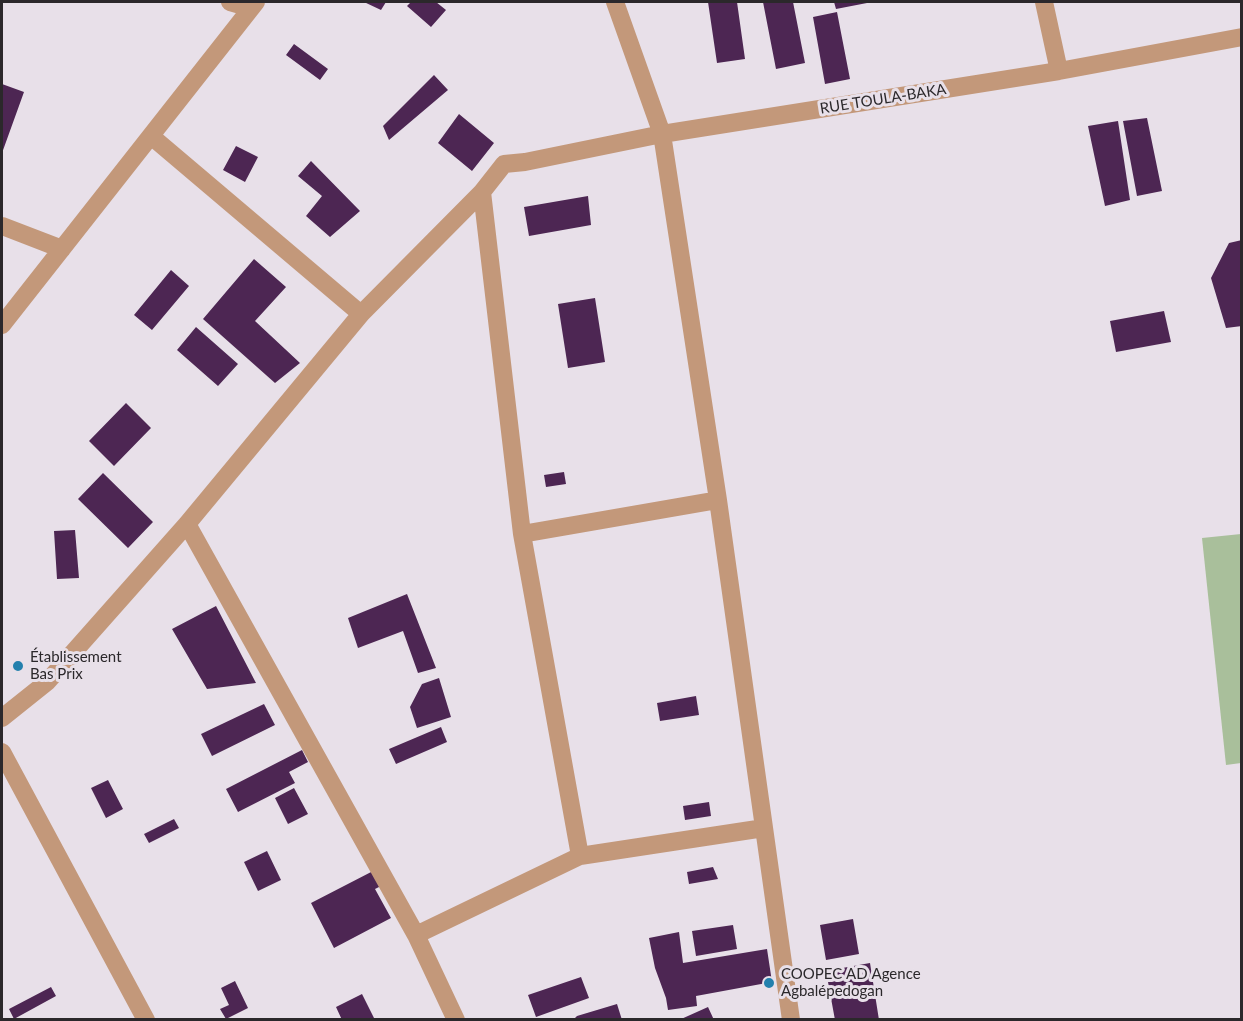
<!DOCTYPE html>
<meta charset="utf-8">
<style>
body{margin:0}
#map{position:relative;width:1243px;height:1021px;overflow:hidden;background:#e8e0e9;font-family:Lato,sans-serif}
canvas{display:block}
.frame{position:absolute;inset:0;border:3px solid #2b282b;pointer-events:none}
</style>
<div id="map">
<canvas width="1243" height="1021"></canvas>
<div class="frame"></div>
</div>
<script>
const ctx = document.querySelector('canvas').getContext('2d');
ctx.lineJoin = 'round';
function fillPath(path, color) { ctx.fillStyle = color; ctx.fill(path, 'evenodd'); }
const toPath = rows => new Path2D(rows.map(r => 'M' + r).join(''));
function strokePath(path, color, width, dash) { ctx.strokeStyle = color; ctx.lineWidth = width; ctx.lineCap = dash ? 'butt' : 'round'; ctx.setLineDash(dash || []); ctx.stroke(path); }
function write(font, color, halo, rows, align = 'center') {
  ctx.font = font + ' Lato,sans-serif'; ctx.lineWidth = 6; ctx.setLineDash([]); ctx.textBaseline = 'middle'; ctx.strokeStyle = halo; ctx.fillStyle = color; for (const [text, x, y, turn = 0] of rows) {
    ctx.save(); ctx.translate(x, y); ctx.rotate((+turn || 0) * Math.PI / 180); ctx.textAlign = isNaN(turn) ? turn : align; if (halo) ctx.strokeText(text, 0, 0); ctx.fillText(text, 0, 0); ctx.restore();
  }
}
const green = toPath([
 [1241,534,1241,763,1226,765,1202,538]
]);
const building = toPath([
 [364,2,386,2,381,10],
 [411,2,436,2,446,10,431,27,407,6],
 [708,2,737,2,745,59,717,63],
 [763,2,793,2,805,63,776,69],
 [834,2,867,2,867,3,836,9],
 [837,12,850,79,825,84,813,17],
 [294,44,328,69,320,80,286,55],
 [434,75,448,90,389,140,383,126],
 [2,84,24,92,2,153],
 [459,114,494,143,472,171,438,143],
 [1147,118,1162,191,1137,196,1123,121],
 [1118,121,1130,200,1105,206,1088,126],
 [236,146,258,157,245,182,223,170],
 [311,161,360,211,330,237,306,216,322,196,298,176],
 [588,196,591,225,529,236,524,207],
 [1242,240,1242,326,1226,328,1211,278,1229,243],
 [254,259,286,287,255,321,300,363,275,383,203,319],
 [171,270,189,286,152,330,134,315],
 [595,298,605,362,568,368,558,304],
 [1164,311,1171,342,1116,352,1110,321],
 [196,327,238,364,218,386,177,350],
 [126,403,151,428,114,466,89,441],
 [564,472,566,484,546,487,544,475],
 [103,473,153,522,128,548,78,499],
 [75,530,79,578,57,579,54,531],
 [407,594,436,668,418,673,403,631,358,648,348,618],
 [216,606,256,683,207,689,172,629],
 [439,678,451,717,417,728,410,707,422,684],
 [696,696,699,715,660,721,657,703],
 [264,704,275,725,212,756,201,734],
 [441,727,447,742,396,764,389,749],
 [302,750,308,762,289,772,295,783,238,812,226,789],
 [108,780,123,809,106,818,91,788],
 [294,788,308,814,288,824,275,798],
 [709,802,711,816,685,820,683,806],
 [174,819,179,828,149,843,144,834],
 [267,851,281,880,258,891,244,862],
 [713,867,718,879,689,884,687,872],
 [375,870,383,885,375,889,391,918,334,948,311,903],
 [853,919,859,954,826,960,820,925],
 [733,925,737,949,696,956,692,931],
 [679,932,683,963,767,949,772,982,696,996,697,1006,668,1010,666,998,655,968,649,938],
 [870,963,879,1020,835,1020,826,971],
 [581,977,589,998,536,1017,528,995],
 [235,981,248,1008,226,1019,220,1009,229,1005,221,988],
 [51,987,56,996,14,1019,9,1009],
 [362,994,375,1020,342,1020,336,1007],
 [617,1004,622,1020,573,1020,577,1016],
 [708,1007,714,1020,679,1020]
]);
const street = toPath([
 [230,2,251,8],
 [615,2,662,134,718,500,791,1020],
 [1044,2,1059,71],
 [151,136,361,314],
 [482,192,522,534,580,856],
 [2,226,62,249],
 [2,325,256,2],
 [187,524,416,935,456,1020],
 [522,534,718,500],
 [2,718,47,682,187,524,361,314,482,192,504,164,525,162,662,134,1059,71,1242,37],
 [2,752,146,1020],
 [416,935,580,856,764,828]
]);
const markers = [
 [18,666,6,"#2380ad"],
 [769,983,6,"#2380ad"]
];
const streetNames = [
 ["RUE TOULA-BAKA",883,99,-9]
];
const poiNames = [
 ["Établissement",30,657],
 ["Bas Prix",30,674],
 ["COOPEC AD Agence",781,974],
 ["Agbalépedogan",781,991]
];
fillPath(green, '#a9bf9b');
fillPath(building, '#4d2653');
strokePath(street, '#c3987a', 18);
for (const [x, y, r, color] of markers) { const dot = new Path2D(); dot.arc(x, y, r, 0, 2 * Math.PI); ctx.fillStyle = color; ctx.fill(dot); strokePath(dot, '#e8e0e9', 2); }
write('15px', '#2b282b', '#e8e0e9', streetNames);
write('15px', '#2b282b', '#e8e0e9', poiNames, 'left');
</script>
